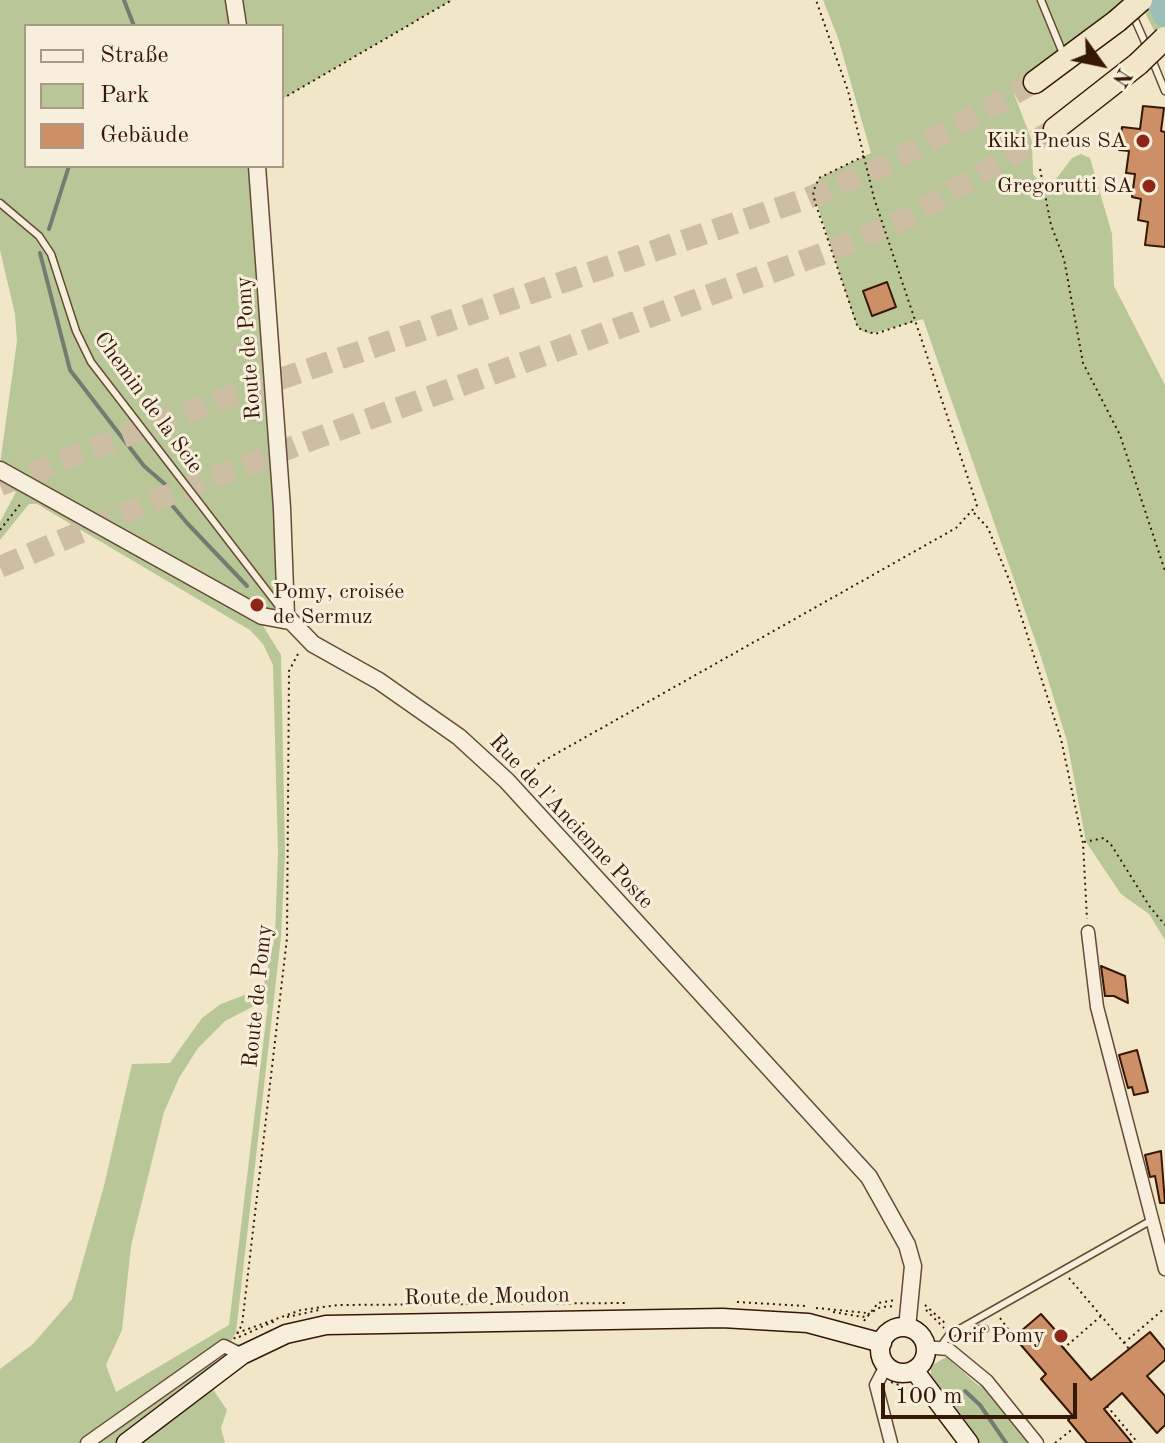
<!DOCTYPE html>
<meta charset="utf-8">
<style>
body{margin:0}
#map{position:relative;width:1165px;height:1443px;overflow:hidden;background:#f2e6c9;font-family:"Old Standard TT",serif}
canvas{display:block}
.legend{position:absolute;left:24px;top:24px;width:260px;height:144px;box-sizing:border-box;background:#f7efdc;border:2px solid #aa9986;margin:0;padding:10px 14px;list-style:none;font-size:24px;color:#371706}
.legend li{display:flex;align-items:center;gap:16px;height:40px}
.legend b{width:40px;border:2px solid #aa9986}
.north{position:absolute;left:1061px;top:24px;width:80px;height:80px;-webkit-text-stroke:6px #f7efdc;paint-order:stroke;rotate:123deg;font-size:22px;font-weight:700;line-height:32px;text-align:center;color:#371706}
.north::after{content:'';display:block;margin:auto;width:28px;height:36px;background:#371706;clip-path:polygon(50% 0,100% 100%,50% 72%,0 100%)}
.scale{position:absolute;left:881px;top:1383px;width:196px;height:36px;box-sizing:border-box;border:4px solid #371706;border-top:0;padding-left:10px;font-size:24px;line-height:28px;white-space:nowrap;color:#371706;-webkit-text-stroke:6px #f7efdc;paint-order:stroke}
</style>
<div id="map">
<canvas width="1165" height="1443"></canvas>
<ul class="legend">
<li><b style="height:10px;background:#f7efdc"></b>Straße</li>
<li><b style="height:22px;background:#b8c698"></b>Park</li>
<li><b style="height:22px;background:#cd8f66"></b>Gebäude</li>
</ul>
<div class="north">N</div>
<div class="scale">100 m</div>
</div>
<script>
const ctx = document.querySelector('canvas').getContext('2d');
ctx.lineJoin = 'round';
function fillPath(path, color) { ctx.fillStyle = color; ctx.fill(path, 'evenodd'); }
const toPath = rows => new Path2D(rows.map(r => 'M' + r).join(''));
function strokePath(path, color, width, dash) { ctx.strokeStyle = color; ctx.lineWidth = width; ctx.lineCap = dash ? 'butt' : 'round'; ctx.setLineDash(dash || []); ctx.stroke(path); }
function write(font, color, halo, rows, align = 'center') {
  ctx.font = font + ' "Old Standard TT",serif'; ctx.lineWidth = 6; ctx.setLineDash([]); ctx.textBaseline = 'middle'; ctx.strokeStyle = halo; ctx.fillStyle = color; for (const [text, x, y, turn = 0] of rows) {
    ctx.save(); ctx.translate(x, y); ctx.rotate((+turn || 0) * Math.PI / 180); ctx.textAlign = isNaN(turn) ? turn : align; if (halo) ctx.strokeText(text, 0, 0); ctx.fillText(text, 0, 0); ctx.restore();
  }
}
const green = toPath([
 [0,0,452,0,282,99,282,26,26,26,26,166,257,166,286,616,266,609,0,464,17,341,15,314,0,250],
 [823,0,1165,0,1165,53,1140,2,1035,82,1014,94,1032,141,1033,174,1042,185,1053,183,1072,158,1081,154,1090,158,1112,234,1114,286,1165,385,1165,940,1149,914,1121,894,1086,842,1067,741,1041,657,923,319,870,334,862,331,855,321,813,192,819,178,871,153,838,38],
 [0,476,260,621,281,655,285,853,281,937,236,1332,225,1353,142,1429,206,1379,227,1410,221,1428,225,1443,0,1443,0,1369,33,1344,72,1299,104,1186,132,1064,170,1063,202,1018,221,1004,263,988,275,936,278,853,273,665,263,644,250,630,37,504,29,504,0,540,0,522,16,492,0,485],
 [268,1004,229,1325,116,1392,106,1365,122,1330,131,1246,164,1112,179,1078,198,1048,225,1021,254,1006],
 [946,1357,979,1386,981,1384,1031,1443,971,1443,931,1379,931,1366]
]);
const stream = toPath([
 [124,0,134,26],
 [49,229,69,166],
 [40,253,70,370,144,466,167,486,171,504,187,523,247,586],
 [965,1391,980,1405,1006,1443]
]);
const river = toPath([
 [1158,0,1165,15]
]);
const building = toPath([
 [1143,106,1164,108,1161,131,1165,132,1165,247,1145,245,1148,222,1138,220,1141,199,1132,197,1135,174,1126,173,1129,151,1119,150,1122,127,1140,129,1143,106],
 [887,282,896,307,872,316,863,291,887,282],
 [1101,966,1125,976,1128,1003,1114,996,1105,996,1101,966],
 [1137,1050,1148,1092,1134,1095,1132,1087,1128,1088,1119,1055,1137,1050],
 [1161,1151,1165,1203,1160,1203,1155,1176,1150,1177,1145,1155,1161,1151],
 [1041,1314,1064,1340,1060,1344,1091,1380,1150,1332,1165,1350,1165,1360,1147,1376,1165,1396,1165,1425,1157,1433,1122,1393,1104,1409,1132,1443,1087,1443,1068,1420,1073,1416,1041,1379,1046,1374,1014,1337,1041,1314]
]);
const motorwayTunnel = toPath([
 [0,485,216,401,808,198,886,165,1035,82],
 [0,567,146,504,300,444,833,250,909,217,1055,129]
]);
const path = toPath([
 [282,99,452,0],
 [864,156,819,178,813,192,815,202,858,328,875,334,914,321],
 [1040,169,1051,225,1064,259,1083,363,1120,435,1165,571],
 [974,513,988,528,1010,582,1061,739,1083,843,1087,919],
 [0,530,22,502],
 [522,773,956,528,977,505,874,198,848,91,816,0],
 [1084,842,1104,838,1112,846,1150,907,1165,925],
 [1069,1278,1130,1350],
 [737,1302,806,1306],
 [925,1305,946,1324],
 [816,1308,867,1313],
 [926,1310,944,1328],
 [833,1312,863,1317,881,1307,896,1306],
 [287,1317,319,1310],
 [1000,1318,1008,1329],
 [864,1321,878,1303,896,1300],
 [237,1333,301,1310,338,1305,626,1303],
 [239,1337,277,1320],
 [234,1339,242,1325,287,938,289,671,299,652],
 [1124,1343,1165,1308],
 [1063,1349,1101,1316],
 [891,1382,907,1388],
 [1107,1406,1138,1443],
 [1055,1443,1074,1428]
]);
const service = toPath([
 [1041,0,1064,56],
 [1132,13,1147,47],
 [1151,57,1165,91],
 [0,203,39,236,51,254,76,331,91,362,281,609],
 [962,1330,985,1329],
 [941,1346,949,1335,1150,1221]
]);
const minor = toPath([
 [1088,932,1097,1007,1165,1269],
 [925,1347,948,1349,987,1381,1037,1443],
 [886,1366,876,1385,891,1443],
 [87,1443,224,1346,242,1355]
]);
const tertiary = toPath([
 [234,0,238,26],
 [257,166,282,508,286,616,313,644,379,681,459,737,507,781,869,1177,907,1245,913,1266,907,1328],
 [0,470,262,616,289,621]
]);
const secondary = toPath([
 '880 1350a23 23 0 1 1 46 0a23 23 0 1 1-46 0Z',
 [914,1370,969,1443],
 [126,1443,242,1355,286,1334,326,1325,722,1318,808,1323,882,1343]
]);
const motorway = toPath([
 [1035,82,1117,21],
 [1055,129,1138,64]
]);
const motorwayBridge = toPath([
 [1117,21,1141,0],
 [1138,64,1165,38]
]);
const markers = [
 [1143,141,8,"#8f2418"],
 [1149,186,8,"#8f2418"],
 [257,605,8,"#8f2418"],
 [1061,1336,8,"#8f2418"]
];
const poiNames = [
 ["Kiki Pneus SA",1127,141],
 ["Gregorutti SA",1133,186],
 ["Pomy, croisée",273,592,"left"],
 ["de Sermuz",273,617,"left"],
 ["Orif Pomy",1045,1336]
];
const streetNames = [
 ["Route de Pomy",249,348,-94],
 ["Chemin de la Scie",148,403,54],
 ["Rue de l'Ancienne Poste",571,822,47],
 ["Route de Pomy",258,996,-84],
 ["Route de Moudon",487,1297,-1]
];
fillPath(green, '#b8c698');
strokePath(stream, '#737c70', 4);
strokePath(river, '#9bbfb7', 24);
fillPath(building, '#cd8f66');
strokePath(building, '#371706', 2);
strokePath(motorwayTunnel, '#cdbda2', 22, [22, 11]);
strokePath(service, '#664b37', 9);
strokePath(minor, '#664b37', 15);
strokePath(tertiary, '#664b37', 19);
strokePath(secondary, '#371706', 21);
strokePath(motorway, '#371706', 25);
strokePath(path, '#371706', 2, [2, 4]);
strokePath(service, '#f7efdc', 6);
strokePath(minor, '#f7efdc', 12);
strokePath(tertiary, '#f7efdc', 16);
strokePath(secondary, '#f7efdc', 18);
strokePath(motorway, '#f2e6c9', 22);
strokePath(motorwayBridge, '#371706', 25, []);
strokePath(motorwayBridge, '#f2e6c9', 22);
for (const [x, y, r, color] of markers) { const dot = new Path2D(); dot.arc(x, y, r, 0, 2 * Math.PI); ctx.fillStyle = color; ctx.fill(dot); strokePath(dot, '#f7efdc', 3); }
write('22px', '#371706', '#f7efdc', poiNames, 'right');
write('22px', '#371706', '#f7efdc', streetNames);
</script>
